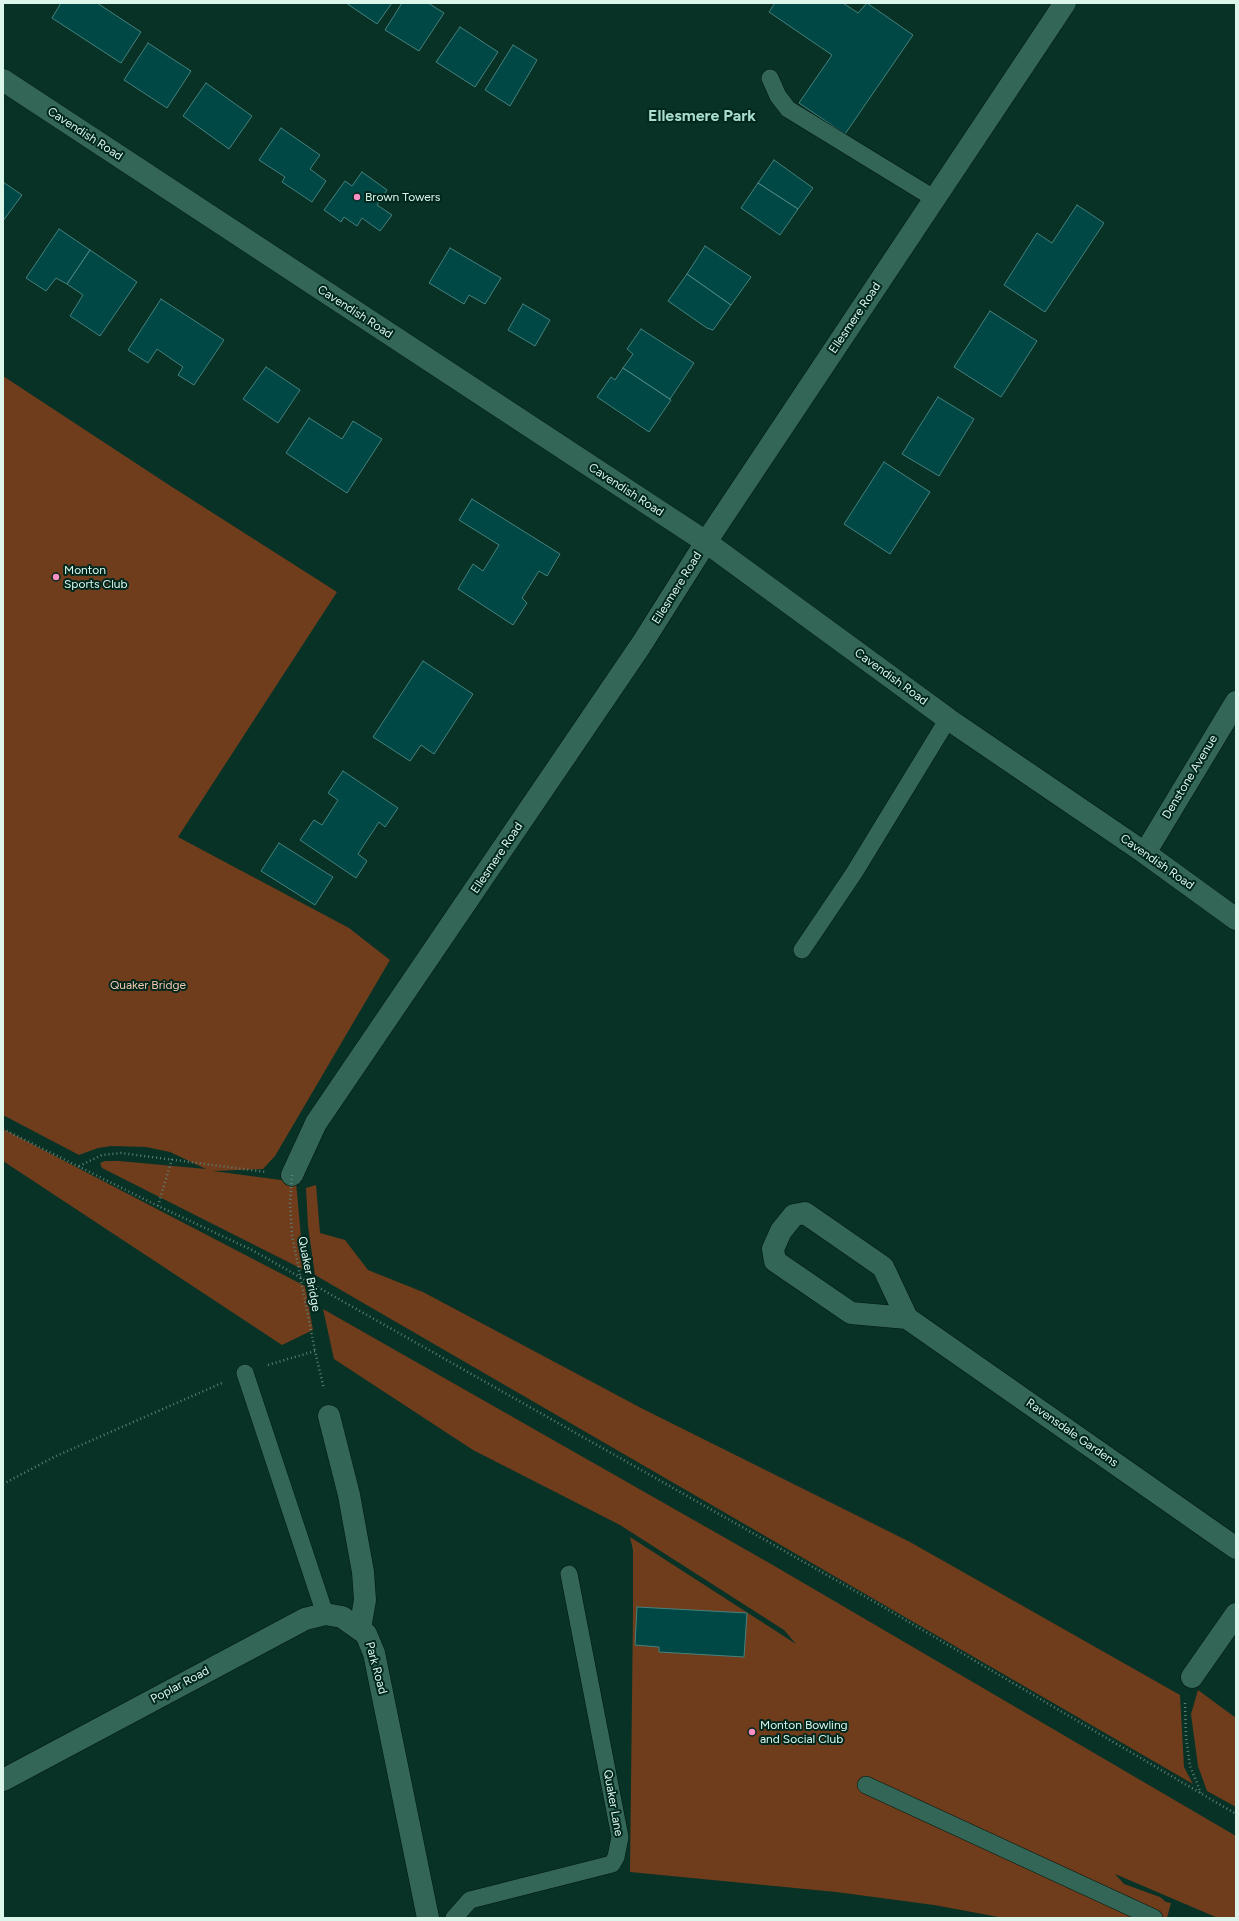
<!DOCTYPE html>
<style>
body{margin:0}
#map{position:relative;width:1239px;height:1921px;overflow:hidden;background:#083226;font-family:Figtree,sans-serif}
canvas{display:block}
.frame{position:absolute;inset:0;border:4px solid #dcf6ec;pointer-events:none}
</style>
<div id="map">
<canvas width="1239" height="1921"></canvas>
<div class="frame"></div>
</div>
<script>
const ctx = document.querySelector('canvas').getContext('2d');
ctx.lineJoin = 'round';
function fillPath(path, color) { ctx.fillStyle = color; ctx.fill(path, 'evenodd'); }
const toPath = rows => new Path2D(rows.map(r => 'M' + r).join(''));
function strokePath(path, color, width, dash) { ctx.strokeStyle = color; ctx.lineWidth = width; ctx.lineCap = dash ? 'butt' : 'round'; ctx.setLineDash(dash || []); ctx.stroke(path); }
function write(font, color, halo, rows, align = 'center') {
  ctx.font = font + ' Figtree,sans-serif'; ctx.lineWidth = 4; ctx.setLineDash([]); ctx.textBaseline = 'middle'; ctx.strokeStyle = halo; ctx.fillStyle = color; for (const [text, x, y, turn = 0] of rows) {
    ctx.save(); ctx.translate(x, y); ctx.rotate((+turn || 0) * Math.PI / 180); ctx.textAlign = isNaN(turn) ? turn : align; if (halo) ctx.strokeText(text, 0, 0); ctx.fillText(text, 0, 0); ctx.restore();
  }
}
const green = toPath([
 [3,376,169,485,337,592,178,837,349,928,390,960,275,1156,263,1169,213,1171,296,1182,304,1270,102,1168,100,1163,105,1161,119,1161,206,1169,170,1152,146,1147,111,1146,98,1148,79,1155,3,1115],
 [3,1129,305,1286,313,1330,282,1345,3,1161],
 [316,1185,320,1233,345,1240,368,1270,423,1292,643,1409,910,1542,1180,1695,1184,1767,1193,1784,315,1275,308,1226,306,1188],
 [323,1309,771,1564,1236,1836,1236,1918,1218,1918,1115,1874,1124,1884,1160,1897,1166,1902,1171,1903,1167,1918,1004,1918,934,1905,836,1892,630,1872,633,1610,633,1550,630,1537,796,1644,784,1630,620,1525,473,1450,334,1359],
 [1198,1690,1236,1718,1236,1807,1207,1791,1198,1766,1191,1714]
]);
const building = toPath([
 [61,3,97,3,141,32,121,63,52,18,61,3],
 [346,3,392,3,377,24,346,3],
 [402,3,428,3,444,13,419,51,385,30,402,3],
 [775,3,843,3,858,13,867,3,913,35,845,134,799,103,832,55,769,12,775,3],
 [460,27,498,52,475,87,436,62,460,27],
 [148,43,191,71,167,108,124,80,148,43],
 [513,45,537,60,510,106,485,90,513,45],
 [206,83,252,116,229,149,183,116,206,83],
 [281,128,320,155,310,169,326,181,312,202,282,182,285,177,259,160,281,128],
 [774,160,813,188,798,209,758,183,774,160],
 [362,172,387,190,377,205,392,215,380,231,362,218,357,226,344,217,341,222,324,210,345,181,352,186,362,172],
 [3,182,22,195,3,221,3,182],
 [758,183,798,209,780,235,741,208,758,183],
 [1077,205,1104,223,1045,312,1004,285,1037,233,1052,243,1077,205],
 [59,229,90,250,67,284,56,278,46,291,26,278,59,229],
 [705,246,751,277,731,305,687,274,705,246],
 [450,248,501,278,485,304,469,295,464,304,429,283,450,248],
 [90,250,137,282,100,336,70,316,83,295,67,284,90,250],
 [687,274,731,305,713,330,707,328,668,301,687,274],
 [161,299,224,340,194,385,178,375,183,367,157,349,148,363,128,350,161,299],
 [523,304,550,320,535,346,508,330,523,304],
 [990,311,1037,341,1001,397,954,367,990,311],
 [641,329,694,363,670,399,623,368,633,354,627,349,641,329],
 [266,367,300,390,278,423,243,399,266,367],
 [623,368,671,400,649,432,597,397,611,377,615,380,623,368],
 [938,397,974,419,939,476,902,454,938,397],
 [309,418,342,439,353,421,382,439,347,493,286,453,309,418],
 [884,462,930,492,890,554,844,524,884,462],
 [472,499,560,554,547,576,539,571,522,598,527,603,513,625,458,589,473,564,483,571,499,545,459,520,472,499],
 [423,661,473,694,434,754,421,745,410,761,373,737,423,661],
 [343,771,398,808,385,827,379,822,358,854,367,861,356,878,300,840,314,820,322,825,338,800,328,793,343,771],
 [279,843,333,877,315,905,261,871,279,843],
 [637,1607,747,1613,744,1657,659,1652,659,1647,635,1645,637,1607]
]);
const path = toPath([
 [3,1129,158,1206,252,1250,880,1605,1236,1814],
 [79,1166,102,1155,121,1153,266,1172],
 [158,1206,172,1159],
 [268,1365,315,1351,324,1389],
 [3,1484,56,1456,222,1383],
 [1185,1703,1186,1737,1190,1766,1201,1793]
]);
const lane = toPath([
 [770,78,778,96,788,109,935,199],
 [802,950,854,873,948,719],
 [245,1373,325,1614],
 [866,1785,1154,1918],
 [454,1918,470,1900,612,1864,616,1857,620,1837,569,1574]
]);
const street = toPath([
 [3,80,706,542,948,719,1145,853,1236,919],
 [1145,853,1236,702],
 [292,1175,316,1123,641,645,706,542,1065,3],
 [907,1318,883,1267,805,1213,794,1215,781,1231,773,1249,775,1261,851,1313,907,1318,1236,1548],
 [329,1416,349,1495,363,1572,365,1600,360,1629],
 [1192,1677,1236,1614],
 [3,1780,305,1619,325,1614,342,1617,366,1634,374,1653,428,1918]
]);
const pathBridge = toPath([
 [292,1175,290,1203,292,1235,315,1351]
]);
const markers = [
 [357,197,4,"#fb8fc3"],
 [56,577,4,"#fb8fc3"],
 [752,1732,4,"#fb8fc3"]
];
const streetNames = [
 ["Cavendish Road",85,134,33],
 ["Cavendish Road",355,312,33],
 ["Ellesmere Road",855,318,-56],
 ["Cavendish Road",626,490,33],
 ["Ellesmere Road",677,588,-58],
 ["Cavendish Road",891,677,36],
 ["Denstone Avenue",1190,777,-59],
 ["Ellesmere Road",497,858,-56],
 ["Cavendish Road",1157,862,35],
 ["Quaker Bridge",309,1274,79],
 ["Ravensdale Gardens",1072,1433,35],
 ["Park Road",376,1668,75],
 ["Poplar Road",180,1685,-28],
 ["Quaker Lane",613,1803,80]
];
const poiNames = [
 ["Brown Towers",365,197],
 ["Monton",64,570],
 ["Sports Club",64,584],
 ["Monton Bowling",760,1725],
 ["and Social Club",760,1739]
];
const parkNames = [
 ["Quaker Bridge",148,985]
];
const districtNames = [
 ["Ellesmere Park",702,116]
];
fillPath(green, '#6f3c1c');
fillPath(building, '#004845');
strokePath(building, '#46817d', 1);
strokePath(lane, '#001810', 18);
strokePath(street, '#001810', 23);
strokePath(path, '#5c8075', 2.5, [1, 3]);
strokePath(lane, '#336656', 17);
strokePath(street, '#336656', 22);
strokePath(pathBridge, '#5c8075', 2.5, [1, 3]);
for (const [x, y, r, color] of markers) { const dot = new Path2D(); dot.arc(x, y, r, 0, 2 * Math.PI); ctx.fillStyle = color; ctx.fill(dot); strokePath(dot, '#00271d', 1.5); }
write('12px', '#dcf6ec', '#00271d', streetNames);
write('12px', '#dcf6ec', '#00271d', poiNames, 'left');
write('12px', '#f5c7ae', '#00271d', parkNames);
write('bold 16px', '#a8decb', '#00271d', districtNames);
</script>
